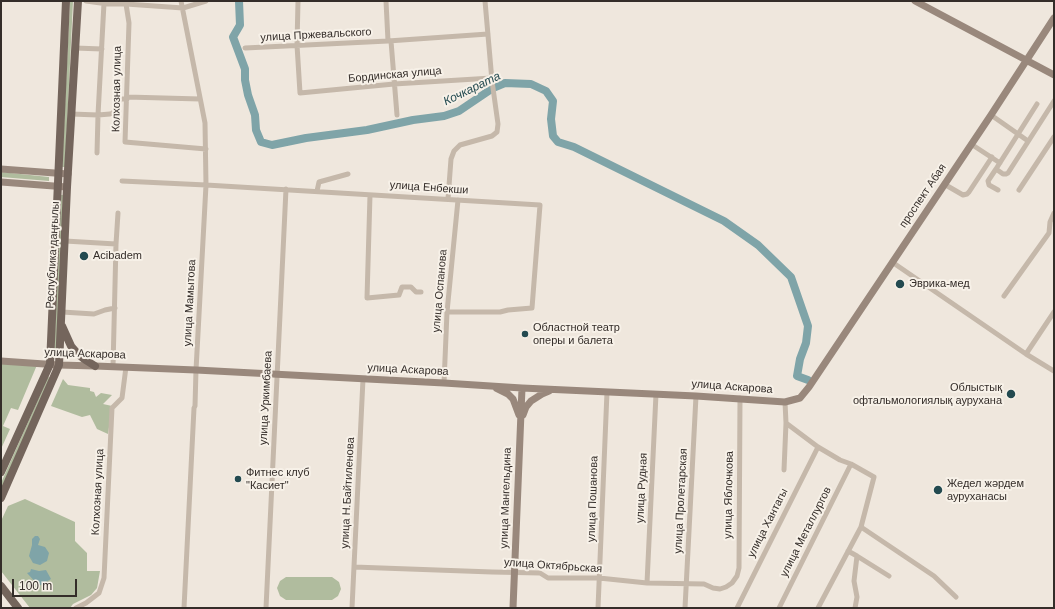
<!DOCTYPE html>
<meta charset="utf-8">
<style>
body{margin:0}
#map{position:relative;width:1055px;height:609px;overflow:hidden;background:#efe7dd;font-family:Helvetica,sans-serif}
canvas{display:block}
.frame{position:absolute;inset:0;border:2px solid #342d29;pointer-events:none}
.scale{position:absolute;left:12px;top:579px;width:65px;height:18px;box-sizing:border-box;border:2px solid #342d29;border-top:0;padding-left:5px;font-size:12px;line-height:14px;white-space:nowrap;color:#342d29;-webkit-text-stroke:3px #f7f1e8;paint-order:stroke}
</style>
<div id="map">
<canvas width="1055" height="609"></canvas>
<div class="frame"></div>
<div class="scale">100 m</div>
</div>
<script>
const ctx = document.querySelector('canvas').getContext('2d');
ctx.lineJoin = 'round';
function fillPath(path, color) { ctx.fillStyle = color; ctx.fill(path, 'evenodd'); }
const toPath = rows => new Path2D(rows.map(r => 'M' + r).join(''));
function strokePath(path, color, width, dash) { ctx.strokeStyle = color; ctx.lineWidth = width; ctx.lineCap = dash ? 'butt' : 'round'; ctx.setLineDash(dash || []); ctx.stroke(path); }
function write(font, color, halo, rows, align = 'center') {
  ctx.font = font + ' Helvetica,sans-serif'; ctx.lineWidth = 4; ctx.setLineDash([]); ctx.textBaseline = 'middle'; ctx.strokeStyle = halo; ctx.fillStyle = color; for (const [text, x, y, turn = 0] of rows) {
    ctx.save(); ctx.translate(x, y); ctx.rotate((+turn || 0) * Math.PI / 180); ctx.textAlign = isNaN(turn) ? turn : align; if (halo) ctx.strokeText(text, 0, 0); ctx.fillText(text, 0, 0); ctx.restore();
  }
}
const green = toPath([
 [70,1,73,1,65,167,62,167],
 [1,172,49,177,49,181,1,177],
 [61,195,63,195,57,354,54,354],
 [1,363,37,365,18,410,11,408,3,426,10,429,1,449],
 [48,377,51,378,1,490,1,483],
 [63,379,68,385,90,388,90,391,94,392,96,397,101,393,112,395,103,404,112,406,108,434,97,429,90,415,82,417,51,406],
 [25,499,75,522,75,541,87,553,87,571,100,571,97,588,91,595,73,604,70,608,30,608,1,571,1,521,8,506],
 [286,577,332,577,339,582,341,589,338,596,332,600,286,600,280,596,277,588,280,581]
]);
const water = toPath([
 [35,536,38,536,40,539,38,545,45,547,49,553,47,561,40,565,33,563,29,556,32,545,32,539],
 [31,569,39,571,46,570,51,579,39,586,27,573,30,572]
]);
const river = toPath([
 [239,1,240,25,233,37,245,69,245,80,248,95,255,115,256,130,261,142,272,145,306,138,367,130,413,120,444,116,459,111,493,88,505,83,531,84,546,91,553,101,551,119,553,136,558,142,574,147,724,221,758,245,791,277,808,326,806,343,800,359,797,376,808,380]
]);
const street = toPath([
 [86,1,108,4,126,4,126,2],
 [181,1,205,123,206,185,196,370,195,406,194,408,184,608],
 [206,1,183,8,126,4,129,23,125,142,206,149],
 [298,1,297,45,300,93,394,84,492,78],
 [386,1,388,41],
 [391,41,397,115],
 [75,48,102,49],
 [245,48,388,41,488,34],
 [127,97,200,99],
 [71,114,98,115,110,114,113,113,115,110,116,100,119,99,127,99],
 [991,115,1028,141],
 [971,144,1000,163],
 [97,153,98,115,104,3],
 [996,169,1037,104],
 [122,181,206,185,540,205,532,308,508,310,500,312,447,312],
 [944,184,963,195,967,194,969,192,992,157],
 [998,190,989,185,988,181,996,169,1003,174,1006,174,1008,173,1054,101],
 [1019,190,1054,137],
 [317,191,319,182,348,174],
 [370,195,367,298,399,295,402,287,411,287,416,292,421,292],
 [448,199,451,159,454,151,460,145,492,136,497,132,498,124,492,81,485,1],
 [65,241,116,244],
 [892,262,1026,354,1054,371],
 [1004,296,1049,233,1050,222,1054,213],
 [62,312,94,314,105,310,115,308],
 [1026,354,1054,312],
 [113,367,116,244,118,213],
 [444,383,447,312,458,200],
 [785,402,786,423,818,447,840,460,851,464,874,477,861,527,818,608],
 [784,470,786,423],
 [861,527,934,576,956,597],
 [848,551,857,556,854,581,857,597,855,608],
 [857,556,889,576],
 [354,567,492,572,540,573,548,578,599,578,647,583,704,584,713,588,720,589,726,587,732,583,737,576,739,568,740,398],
 [647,583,656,394],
 [76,608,86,603,99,593,104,578,112,408,122,398,126,367],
 [266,608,286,189],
 [352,608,363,379],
 [598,608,607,392],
 [685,608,696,396],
 [737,608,818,447],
 [779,608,851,464]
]);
const secondary = toPath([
 [915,1,1054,75],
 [1,169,68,174],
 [1,182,67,187],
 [1,361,59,365,95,366,196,370,444,383,522,388,696,396,785,402,800,398,809,387,991,115,1054,18],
 [496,388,508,394,513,399,519,415],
 [523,415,526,407,531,401,542,394,549,391],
 [513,608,522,388]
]);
const primary = toPath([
 [62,326,71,346,77,353,84,359,95,366],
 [1,472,50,364,66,1],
 [1,498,59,365,67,187,78,1],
 [1,586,18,608]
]);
const markers = [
 [84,256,5,"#234a50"],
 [900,284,5,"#234a50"],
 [525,334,4,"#234a50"],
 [1011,394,5,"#234a50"],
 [238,479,4,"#234a50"],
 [938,490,5,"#234a50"]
];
const streetNames = [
 ["улица Пржевальского",316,35,-3],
 ["Бординская улица",395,75,-5],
 ["Колхозная улица",117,89,-89],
 ["улица Енбекши",429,188,4],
 ["проспект Абая",923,196,-56],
 ["Республика даңғылы",53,255,-87],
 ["улица Оспанова",440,291,-85],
 ["улица Мамытова",190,303,-87],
 ["улица Аскарова",85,354,2],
 ["улица Аскарова",408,370,3],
 ["улица Аскарова",732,387,4],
 ["улица Уркимбаева",266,398,-87],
 ["улица Рудная",642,488,-87],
 ["Колхозная улица",98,492,-87],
 ["улица Н.Байтиленова",348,493,-87],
 ["улица Яблочкова",729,495,-89],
 ["улица Мангельдина",506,498,-88],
 ["улица Пошанова",593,499,-88],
 ["улица Пролетарская",681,501,-87],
 ["улица Хантагы",768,523,-63],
 ["улица Металлургов",806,532,-63],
 ["улица Октябрьская",553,566,4]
];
const poiNames = [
 ["Acibadem",93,256],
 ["Эврика-мед",909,284],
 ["Областной театр",533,328],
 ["оперы и балета",533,341],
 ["Облыстық",1002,388,"right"],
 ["офтальмологиялық аурухана",1002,401,"right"],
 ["Фитнес клуб",246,473],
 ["\"Касиет\"",246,486],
 ["Жедел жәрдем",947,484],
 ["ауруханасы",947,497]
];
const waterNames = [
 ["Кочкарата",472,89,-26]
];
fillPath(green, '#b0bc9e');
fillPath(water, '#7fa4a8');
strokePath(river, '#7fa4a8', 8);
strokePath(street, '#c5b8aa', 5);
strokePath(secondary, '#99887c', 7);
strokePath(primary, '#74655c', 8);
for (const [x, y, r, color] of markers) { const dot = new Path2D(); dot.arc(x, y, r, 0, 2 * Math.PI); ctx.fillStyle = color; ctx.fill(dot); strokePath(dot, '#f7f1e8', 1.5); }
write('11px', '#342d29', '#f7f1e8', streetNames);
write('11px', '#342d29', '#f7f1e8', poiNames, 'left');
write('italic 12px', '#234a50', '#f7f1e8', waterNames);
</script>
